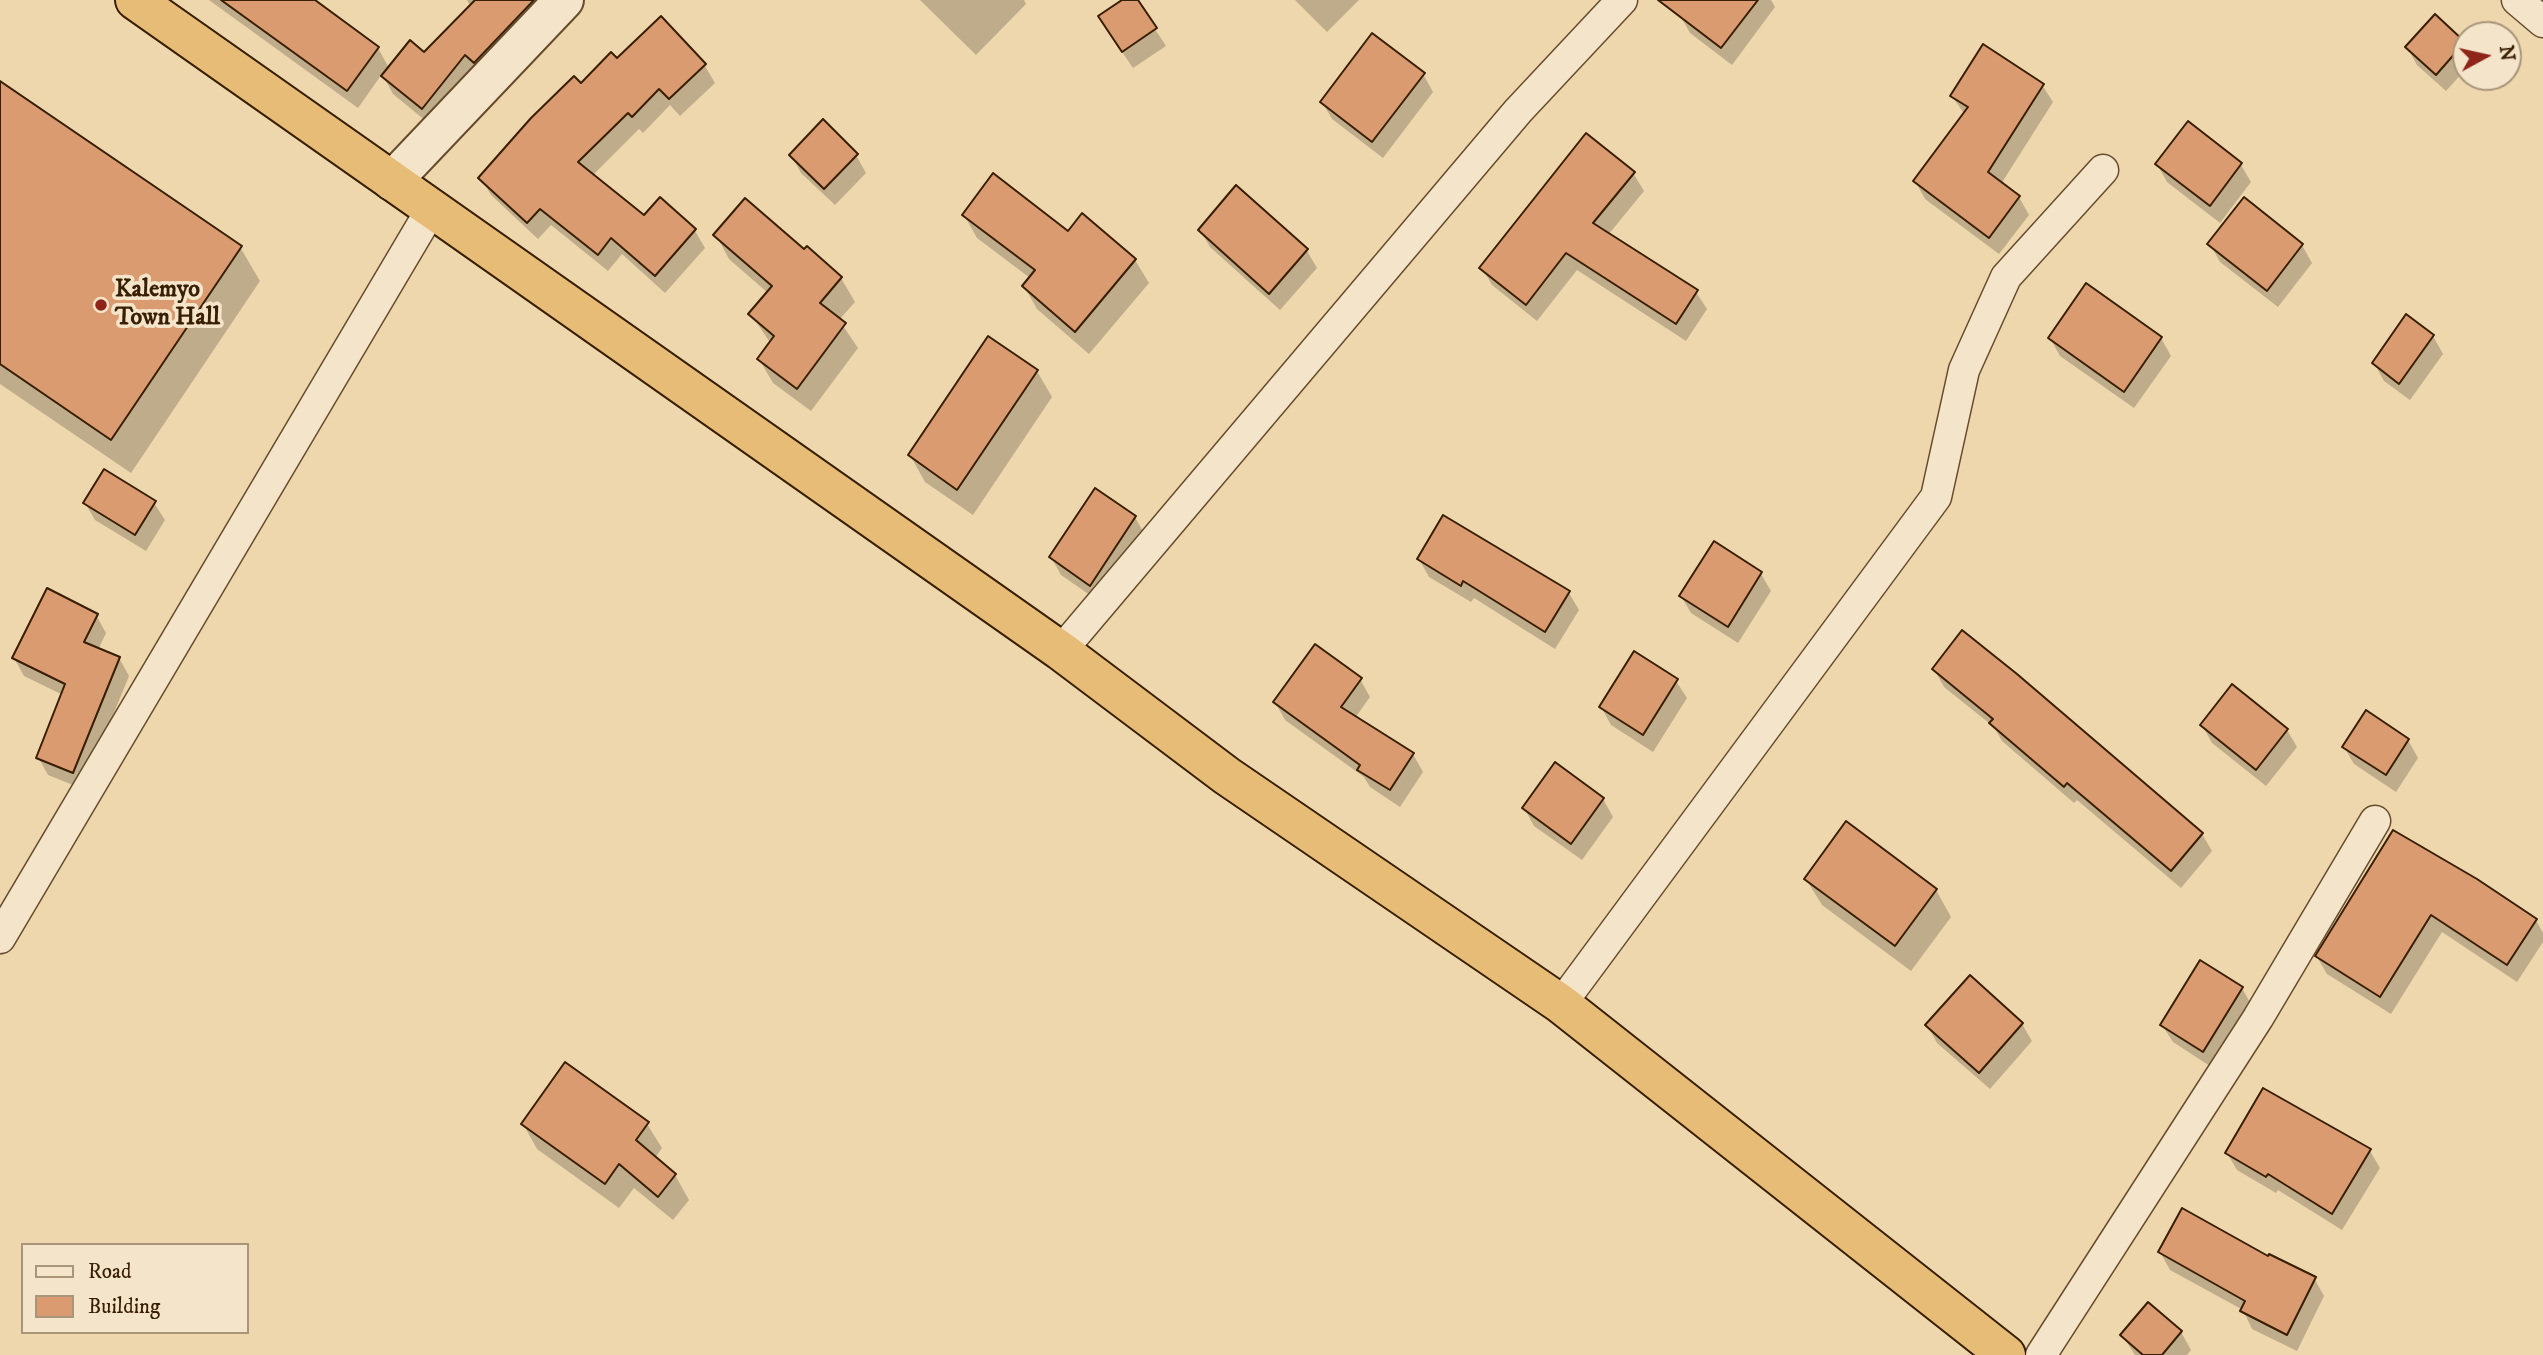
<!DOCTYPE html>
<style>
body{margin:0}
#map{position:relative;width:2543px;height:1355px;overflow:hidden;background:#eed7ad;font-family:"IM FELL DW Pica",serif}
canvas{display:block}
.legend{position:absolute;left:21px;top:1243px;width:228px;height:91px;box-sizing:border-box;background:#f4e5ca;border:2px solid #a9957a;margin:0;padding:9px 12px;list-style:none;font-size:21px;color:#381e02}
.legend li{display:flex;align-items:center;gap:14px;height:35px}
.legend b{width:35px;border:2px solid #a9957a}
.north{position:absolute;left:2452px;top:21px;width:70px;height:70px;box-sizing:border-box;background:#f4e5ca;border:2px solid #a9957a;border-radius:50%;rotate:82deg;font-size:19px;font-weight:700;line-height:28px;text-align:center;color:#381e02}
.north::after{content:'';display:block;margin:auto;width:24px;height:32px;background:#8f2418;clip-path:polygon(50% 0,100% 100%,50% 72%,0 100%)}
</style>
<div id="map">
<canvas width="2543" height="1355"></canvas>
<ul class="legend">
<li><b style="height:9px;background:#f4e5ca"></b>Road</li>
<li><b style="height:19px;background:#db9b71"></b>Building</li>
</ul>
<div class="north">N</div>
</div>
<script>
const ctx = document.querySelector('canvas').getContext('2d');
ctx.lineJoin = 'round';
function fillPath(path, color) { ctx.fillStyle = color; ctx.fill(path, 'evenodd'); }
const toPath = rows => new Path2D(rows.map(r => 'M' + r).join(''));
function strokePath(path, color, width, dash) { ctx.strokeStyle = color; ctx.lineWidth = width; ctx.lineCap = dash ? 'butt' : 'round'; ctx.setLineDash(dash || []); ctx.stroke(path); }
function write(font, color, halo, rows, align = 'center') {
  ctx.font = font + ' "IM FELL DW Pica",serif'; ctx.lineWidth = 7; ctx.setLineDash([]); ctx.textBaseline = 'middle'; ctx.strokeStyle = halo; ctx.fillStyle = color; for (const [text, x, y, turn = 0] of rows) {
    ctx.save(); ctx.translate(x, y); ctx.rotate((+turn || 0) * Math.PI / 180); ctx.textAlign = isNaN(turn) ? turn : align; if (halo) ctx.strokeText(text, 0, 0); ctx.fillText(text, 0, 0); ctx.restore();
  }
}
const shadow = toPath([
 [209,0,312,0,378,48,389,68,425,54,471,7,467,0,539,0,432,126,393,94,382,74,358,108],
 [920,0,1024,0,1026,4,976,55],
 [1125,0,1136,0,1166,46,1133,68,1110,34],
 [1295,0,1359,0,1327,32],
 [1691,0,1771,0,1775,7,1732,65,1690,33,1680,15],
 [661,19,705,66,715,83,680,116,670,105,643,133,639,129,592,176,644,218,660,199,695,231,705,248,665,293,622,254,608,271,551,225,538,239,491,195,481,178,581,85,617,61],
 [2464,43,2466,69,2446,91,2417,65,2407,47],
 [1423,74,1433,92,1383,158,1332,119,1322,102],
 [2042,85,2053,102,2001,184,2019,197,2029,215,1999,254,1925,199,1915,181,1965,115,1952,96],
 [0,94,240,247,260,281,131,473,0,384],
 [2188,124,2241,165,2251,182,2220,223,2167,182,2157,164],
 [791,155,856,155,866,173,835,205,801,173],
 [1633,173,1644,191,1608,235,1696,292,1707,309,1686,341,1577,270,1537,321,1492,285,1482,268],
 [1236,188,1307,251,1317,268,1280,310,1210,247,1200,230],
 [2244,200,2302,245,2312,263,2278,307,2220,262,2210,244],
 [964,215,1068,233,1135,260,1149,283,1089,354,1037,309,1024,286,1030,278,977,238],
 [716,235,804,251,841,278,855,302,839,320,858,348,811,411,773,383,759,359,771,344,751,314,768,293,729,259],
 [2433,336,2443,354,2410,400,2384,381,2374,363],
 [2050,338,2161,338,2171,356,2134,408,2060,356],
 [1037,371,1052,397,973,515,925,482,910,455],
 [85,503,154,503,165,520,146,551,95,520],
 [1135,517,1145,535,1100,602,1061,575,1051,557],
 [1715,544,1761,574,1771,591,1738,643,1691,613,1681,596],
 [1419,559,1569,593,1579,610,1555,649,1474,598,1471,602,1429,577],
 [96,615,106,633,98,650,119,658,129,676,83,789,48,775,38,757,63,695,24,676,14,658],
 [1934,669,2202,834,2212,851,2181,888,2077,800,2074,803,2002,741,1994,727,1944,687],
 [1360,679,1370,697,1355,718,1413,754,1423,772,1400,807,1370,787,1364,777,1285,720,1275,702],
 [1676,681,1687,698,1653,752,1611,725,1601,707],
 [2202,725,2287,730,2297,747,2266,786,2212,743],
 [2408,740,2418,758,2396,792,2354,764,2344,747],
 [1603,799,1613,817,1582,860,1534,826,1524,808],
 [1847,824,1936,890,1951,917,1911,971,1822,905,1806,879],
 [2476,881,2536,920,2543,933,2543,942,2517,982,2442,932,2391,1014,2327,974,2317,957],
 [2242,988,2252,1006,2213,1068,2173,1042,2162,1025],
 [2022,1024,2032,1041,1990,1089,1937,1043,1927,1025],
 [523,1124,647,1124,662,1148,655,1158,675,1175,689,1200,673,1220,634,1188,619,1208,537,1149],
 [2370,1151,2380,1168,2342,1230,2278,1190,2276,1193,2237,1170,2227,1153],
 [2160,1252,2268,1259,2314,1278,2324,1296,2297,1351,2252,1329,2243,1310,2170,1270],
 [2181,1332,2191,1350,2187,1355,2135,1355,2122,1335]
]);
const building = toPath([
 [221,0,315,0,379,47,347,91,221,0],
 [475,0,534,0,474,63,465,55,422,109,381,76,410,40,424,52,475,0],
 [1122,0,1138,0,1157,28,1122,52,1098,16,1122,0],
 [1658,0,1758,0,1721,48,1658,0],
 [2435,14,2465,42,2436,75,2405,47,2435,14],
 [661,16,706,64,669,99,659,89,632,117,628,113,578,162,644,215,660,197,696,229,655,276,611,238,598,255,540,209,527,223,478,178,531,118,574,76,581,83,611,52,617,58,661,16],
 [1372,33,1425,73,1372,142,1320,102,1372,33],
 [1983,44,2044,84,1988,172,2020,196,1989,238,1913,181,1968,107,1950,96,1983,44],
 [0,81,242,246,111,440,0,364,0,81],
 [823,119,858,154,824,189,789,155,823,119],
 [2188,121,2242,163,2210,206,2155,164,2188,121],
 [1586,133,1635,172,1593,223,1698,290,1676,324,1566,253,1526,305,1479,268,1586,133],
 [993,173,1068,231,1082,213,1136,259,1075,332,1022,286,1035,270,962,215,993,173],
 [1236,185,1308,249,1269,294,1198,230,1236,185],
 [2244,197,2303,244,2267,291,2207,244,2244,197],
 [745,198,804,249,807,246,842,277,820,303,846,323,797,389,757,359,774,336,748,314,772,286,713,235,745,198],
 [2086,283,2162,337,2124,392,2048,338,2086,283],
 [2406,314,2434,335,2399,384,2372,363,2406,314],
 [988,336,1038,370,957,490,908,455,988,336],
 [104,469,156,501,135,535,83,503,104,469],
 [1095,488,1136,516,1090,586,1049,557,1095,488],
 [1443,515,1570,591,1545,632,1463,581,1461,586,1417,559,1443,515],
 [1714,541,1762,572,1728,627,1679,596,1714,541],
 [47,588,98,614,84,642,120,657,73,773,36,758,65,684,12,658,47,588],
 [1962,630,2017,674,2203,833,2171,871,2067,783,2064,787,1989,723,1993,719,1932,669,1962,630],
 [1315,644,1362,678,1341,707,1414,753,1390,790,1357,770,1360,765,1273,702,1315,644],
 [1634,651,1678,679,1643,735,1599,707,1634,651],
 [2232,684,2288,729,2256,770,2200,725,2232,684],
 [2366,710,2409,739,2386,775,2342,747,2366,710],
 [1555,762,1604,798,1571,844,1522,808,1555,762],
 [1846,821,1937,889,1895,946,1804,879,1846,821],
 [2393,830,2477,879,2537,919,2507,965,2431,915,2380,997,2315,956,2393,830],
 [2200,960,2243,987,2203,1052,2160,1025,2200,960],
 [1970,975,2023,1023,1979,1073,1925,1025,1970,975],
 [565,1062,649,1122,636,1140,676,1174,658,1197,619,1164,605,1184,521,1124,565,1062],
 [2263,1088,2371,1149,2332,1214,2268,1174,2266,1177,2225,1153,2263,1088],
 [2182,1208,2268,1256,2269,1254,2316,1277,2287,1335,2240,1311,2245,1301,2158,1252,2182,1208],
 [2148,1302,2182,1331,2162,1355,2143,1355,2120,1335,2148,1302]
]);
const minor = toPath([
 [2517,0,2543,22],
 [1061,651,1518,111,1622,0],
 [0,938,431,210],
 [1561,1004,1936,497,1964,370,2006,277,2103,170],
 [2041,1355,2258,1018,2375,821]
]);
const tertiary = toPath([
 [392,181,564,0]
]);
const trunk = toPath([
 [135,0,1061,651,1227,776,1561,1004,2006,1355]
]);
const markers = [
 [101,305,7,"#8f2418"]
];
const poiNames = [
 ["Kalemyo",115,291],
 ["Town Hall",115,319]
];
fillPath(shadow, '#0003');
fillPath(building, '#db9b71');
strokePath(building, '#381e02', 2);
strokePath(minor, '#664c2d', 33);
strokePath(tertiary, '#664c2d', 42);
strokePath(trunk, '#381e02', 42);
strokePath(minor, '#f4e5ca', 30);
strokePath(tertiary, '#f4e5ca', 38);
strokePath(trunk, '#e7bc76', 38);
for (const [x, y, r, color] of markers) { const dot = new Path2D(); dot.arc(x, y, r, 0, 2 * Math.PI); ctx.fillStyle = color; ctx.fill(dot); strokePath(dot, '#f4e5ca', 2.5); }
write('bold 24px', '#381e02', '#f4e5ca', poiNames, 'left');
</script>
